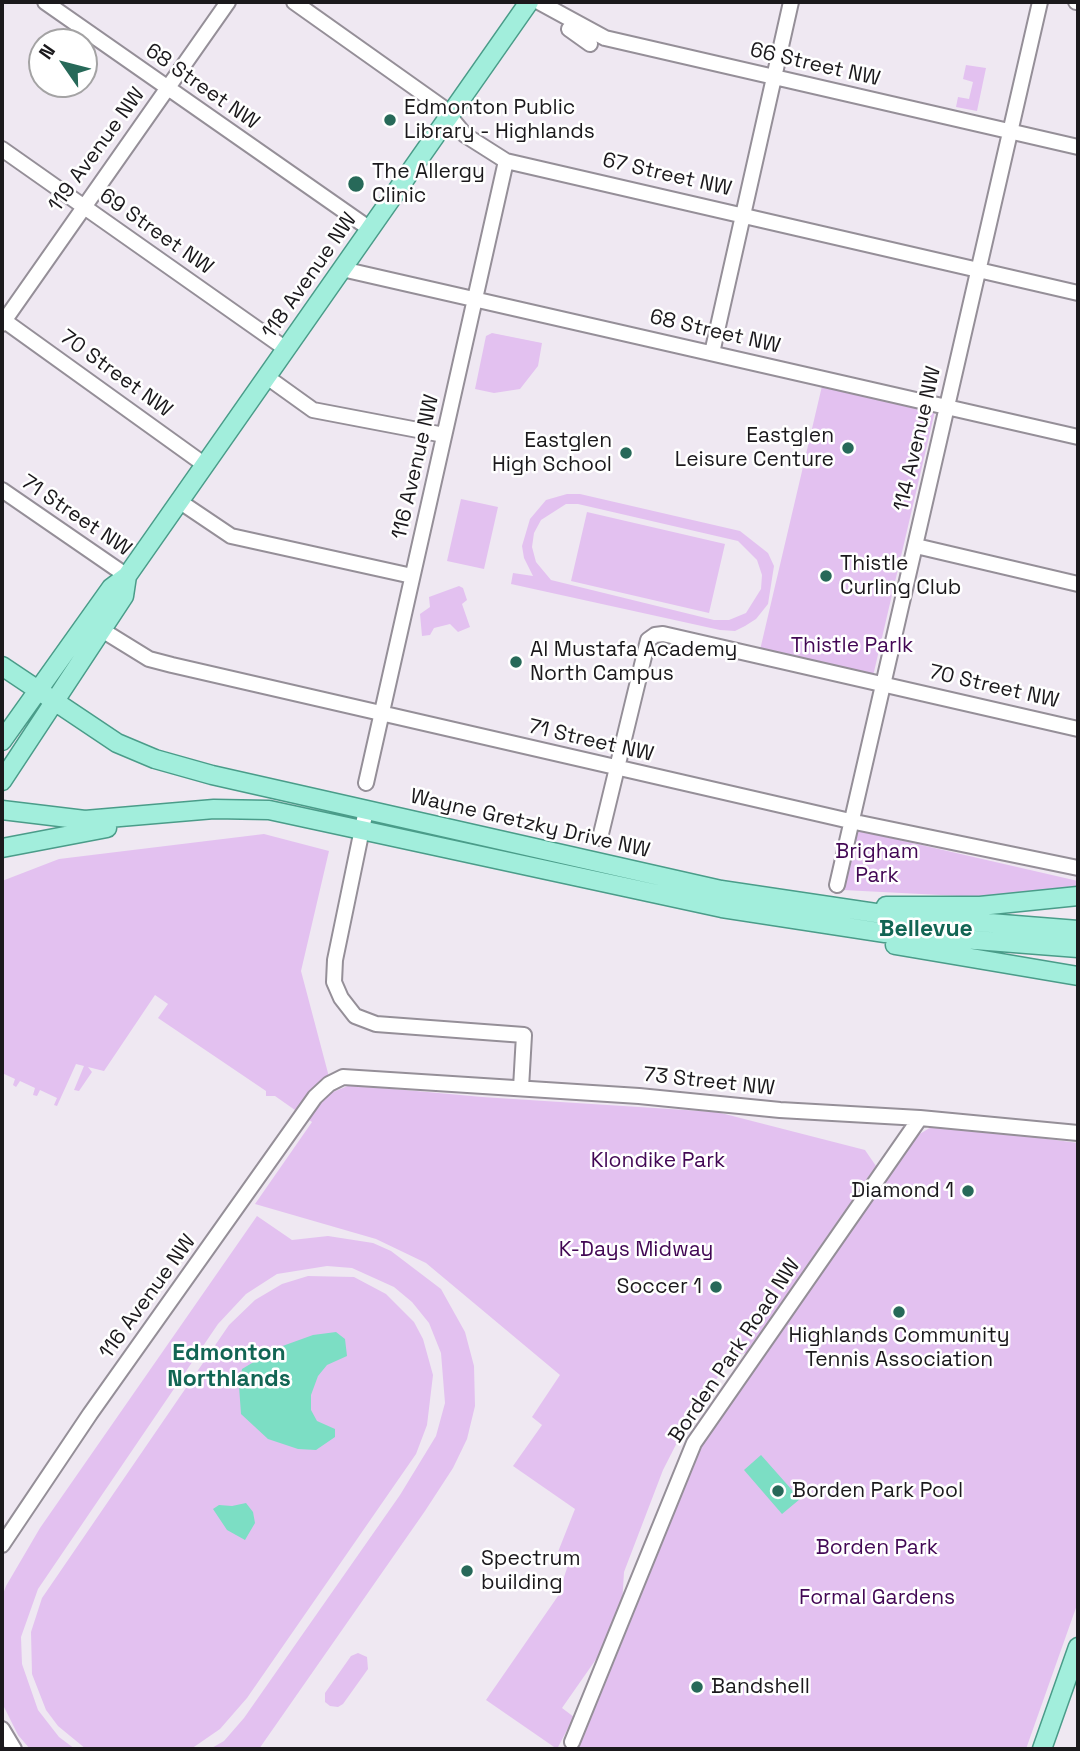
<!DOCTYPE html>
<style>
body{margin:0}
#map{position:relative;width:1080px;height:1751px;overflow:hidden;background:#efe8f2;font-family:"Space Grotesk",sans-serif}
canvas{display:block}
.frame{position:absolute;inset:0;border:4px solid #1b191c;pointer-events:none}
.north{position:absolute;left:28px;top:28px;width:70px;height:70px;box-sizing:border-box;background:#fff;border:2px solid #a4a3a4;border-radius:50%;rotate:305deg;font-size:19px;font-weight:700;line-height:28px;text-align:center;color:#1b191c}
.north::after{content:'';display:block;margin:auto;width:24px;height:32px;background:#276959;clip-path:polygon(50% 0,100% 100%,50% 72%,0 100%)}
</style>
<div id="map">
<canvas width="1080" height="1751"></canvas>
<div class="frame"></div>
<div class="north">N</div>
</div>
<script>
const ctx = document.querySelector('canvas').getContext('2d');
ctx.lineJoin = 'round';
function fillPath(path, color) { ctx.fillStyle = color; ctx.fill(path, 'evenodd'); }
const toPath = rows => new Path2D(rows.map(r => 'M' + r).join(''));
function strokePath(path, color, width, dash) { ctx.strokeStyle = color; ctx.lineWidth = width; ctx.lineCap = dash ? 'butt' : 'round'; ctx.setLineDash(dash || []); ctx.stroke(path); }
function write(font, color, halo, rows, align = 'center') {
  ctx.font = font + ' "Space Grotesk",sans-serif'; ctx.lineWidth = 5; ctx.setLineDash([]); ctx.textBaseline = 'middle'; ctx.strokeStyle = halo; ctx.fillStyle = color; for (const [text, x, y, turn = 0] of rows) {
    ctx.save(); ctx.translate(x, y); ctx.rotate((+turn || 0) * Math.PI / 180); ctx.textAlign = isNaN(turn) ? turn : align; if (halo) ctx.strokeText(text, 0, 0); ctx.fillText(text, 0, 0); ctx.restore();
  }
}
const green = toPath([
 [966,65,986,68,977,111,956,107,958,97,969,99,973,82,963,79],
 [492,333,542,343,538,366,520,389,494,393,475,389,486,336],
 [822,386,935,411,873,676,760,650],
 [567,494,580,494,740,531,768,553,774,566,768,604,756,619,745,626,735,631,720,630,511,584,513,573,533,576,524,558,522,546,530,519,546,500],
 [566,504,578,504,738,541,757,560,762,575,761,589,746,613,729,620,714,620,551,580,536,562,532,547,534,533,541,520],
 [461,499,498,507,484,569,447,561],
 [587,512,725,544,709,613,571,581],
 [459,586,463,588,467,600,462,604,470,627,458,632,450,624,434,628,430,635,422,636,420,614,430,607,429,597],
 [856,830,1078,881,1078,890,1016,896,960,896,843,890],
 [264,834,329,851,301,971,333,1092,350,1085,482,1097,717,1112,865,1150,876,1166,746,1353,733,1355,689,1419,663,1470,624,1572,622,1605,606,1645,562,1708,574,1717,557,1749,486,1700,558,1596,567,1568,554,1562,575,1509,513,1466,542,1425,532,1417,560,1375,426,1263,376,1239,255,1204,312,1122,275,1096,266,1096,266,1091,158,1018,168,1004,155,995,104,1071,88,1067,92,1072,79,1091,74,1090,84,1066,76,1064,57,1106,54,1105,57,1098,40,1090,37,1096,33,1095,35,1088,20,1081,16,1087,13,1085,15,1079,2,1073,2,881,59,859],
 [936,1124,1078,1143,1078,1602,1026,1749,575,1749,583,1738,702,1446,910,1140],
 [257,1216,292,1240,328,1236,373,1243,391,1251,441,1289,465,1332,474,1366,475,1406,467,1439,453,1468,425,1511,259,1749,210,1749,224,1741,244,1718,400,1495,436,1436,445,1403,441,1353,429,1323,412,1302,394,1287,352,1268,327,1266,277,1274,246,1294,218,1324,38,1589,21,1637,22,1664,38,1710,59,1737,75,1749,30,1749,18,1735,2,1703,2,1597,6,1586,40,1528],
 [308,1276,354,1277,386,1294,414,1322,423,1339,433,1375,427,1425,416,1454,247,1698,220,1729,191,1749,86,1749,58,1726,46,1710,32,1674,31,1632,42,1598,229,1325,255,1300,282,1284],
 [358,1653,367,1657,368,1669,343,1704,338,1707,330,1706,325,1702,325,1693,351,1656]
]);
const water = toPath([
 [336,1332,345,1339,347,1356,327,1365,318,1376,311,1395,311,1410,317,1421,335,1429,335,1437,316,1450,298,1449,268,1439,241,1414,239,1386,242,1369,277,1348,313,1335],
 [761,1455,800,1499,782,1514,744,1470],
 [246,1503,253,1512,255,1523,245,1540,227,1530,213,1509,219,1505,232,1506]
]);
const minor = toPath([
 [45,2,370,229],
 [294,2,442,107,465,135,506,161,1078,293],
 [539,2,605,38,1078,147],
 [1076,2,1078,2],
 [569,29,590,44],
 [2,149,286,349],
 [342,269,1078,437],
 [2,319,205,465],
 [2,324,228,2],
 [712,353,791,2],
 [267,377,313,410,444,435],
 [2,490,127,576],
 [179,501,231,536,412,576],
 [916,546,1078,584],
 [102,630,149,659,172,665,850,821,1078,868],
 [366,783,506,161],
 [366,810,335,960,334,982,341,998,355,1016,376,1024,524,1035,521,1088],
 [600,838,648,640,655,635,663,634,1078,729],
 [837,885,1040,2],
 [2,1545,90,1414,315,1097,329,1084,343,1077,639,1096,780,1110,920,1118,1078,1133],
 [2,1729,14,1749],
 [572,1742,694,1443,920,1118]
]);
const major = toPath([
 [2,666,117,743,155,759,212,775,721,890,889,915,1078,930],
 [2,741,111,588,127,576,529,2],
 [2,781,124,596,127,576],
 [2,810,85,820,214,809,269,810,722,908,885,933,1078,948],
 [2,848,107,828],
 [886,906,980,906,1078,896],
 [895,945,1078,976],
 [1042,1749,1078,1647]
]);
const markers = [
 [390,120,7,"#276959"],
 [356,184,9,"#276959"],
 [848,448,7,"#276959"],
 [626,453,7,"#276959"],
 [826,576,7,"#276959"],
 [516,662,7,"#276959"],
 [968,1191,7,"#276959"],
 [716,1287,7,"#276959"],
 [899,1312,7,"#276959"],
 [778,1491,7,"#276959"],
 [467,1571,7,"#276959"],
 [697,1687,7,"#276959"]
];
const streetNames = [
 ["66 Street NW",815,65,13],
 ["68 Street NW",202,87,35],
 ["119 Avenue NW",97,150,-54],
 ["67 Street NW",667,175,13],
 ["69 Street NW",156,232,35],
 ["118 Avenue NW",310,276,-55],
 ["68 Street NW",715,332,13],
 ["70 Street NW",116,374,36],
 ["114 Avenue NW",918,439,-77],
 ["116 Avenue NW",416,467,-77],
 ["71 Street NW",76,516,34],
 ["70 Street NW",994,687,13],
 ["71 Street NW",591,741,13],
 ["Wayne Gretzky Drive NW",530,824,13],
 ["73 Street NW",709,1082,6],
 ["116 Avenue NW",148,1297,-54],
 ["Borden Park Road NW",735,1351,-56]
];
const poiNames = [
 ["Edmonton Public",404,108],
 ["Library - Highlands",404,132],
 ["The Allergy",372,172],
 ["Clinic",372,196],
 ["Eastglen",834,436,"right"],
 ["Leisure Centure",834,460,"right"],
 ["Eastglen",612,441,"right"],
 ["High School",612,465,"right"],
 ["Thistle",840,564],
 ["Curling Club",840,588],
 ["Al Mustafa Academy",530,650],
 ["North Campus",530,674],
 ["Diamond 1",954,1191,"right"],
 ["Soccer 1",702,1287,"right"],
 ["Highlands Community",899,1336,"center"],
 ["Tennis Association",899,1360,"center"],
 ["Borden Park Pool",792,1491],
 ["Spectrum",481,1559],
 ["building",481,1583],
 ["Bandshell",711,1687]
];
const parkNames = [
 ["Thistle Parlk",852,646],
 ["Brigham",877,852],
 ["Park",877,876],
 ["Klondike Park",658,1161],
 ["K-Days Midway",636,1250],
 ["Borden Park",877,1548],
 ["Formal Gardens",877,1598]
];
const neighbourhoodNames = [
 ["Bellevue",926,930],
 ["Edmonton",229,1354],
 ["Northlands",229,1380]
];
fillPath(green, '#e3c1f0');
fillPath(water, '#7cdec4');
strokePath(minor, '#958f98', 18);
strokePath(major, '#4a9c89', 21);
strokePath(minor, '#fff', 14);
strokePath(major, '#a2eedc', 18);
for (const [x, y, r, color] of markers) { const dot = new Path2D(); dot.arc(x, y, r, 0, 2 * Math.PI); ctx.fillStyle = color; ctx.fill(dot); strokePath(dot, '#fff', 2.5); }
write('21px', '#1b191c', '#fff', streetNames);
write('21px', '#1b191c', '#fff', poiNames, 'left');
write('21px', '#420754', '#fff', parkNames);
write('bold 23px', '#126554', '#fff', neighbourhoodNames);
</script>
